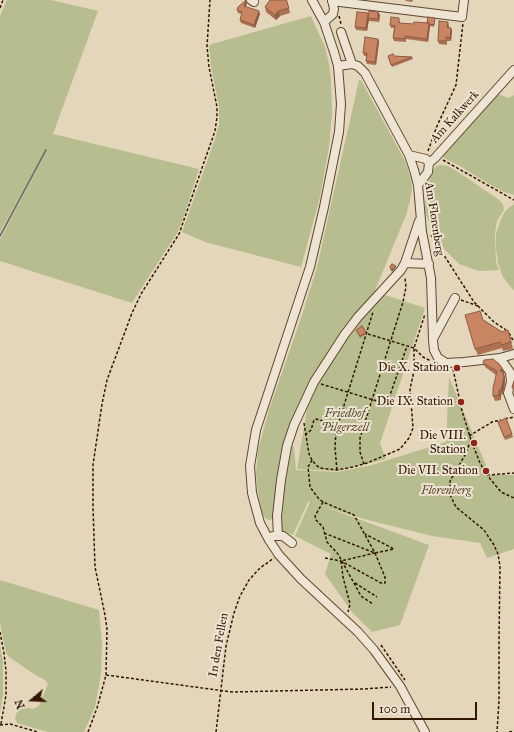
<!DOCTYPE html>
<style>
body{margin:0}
#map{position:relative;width:514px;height:732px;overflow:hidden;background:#e3d6bb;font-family:"IM FELL Great Primer",serif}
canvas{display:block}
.north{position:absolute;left:12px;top:680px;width:40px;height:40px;-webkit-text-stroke:3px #ede4d3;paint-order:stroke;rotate:251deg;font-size:11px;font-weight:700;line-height:16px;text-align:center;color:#321701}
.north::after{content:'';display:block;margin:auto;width:14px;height:18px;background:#321701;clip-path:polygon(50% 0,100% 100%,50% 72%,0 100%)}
.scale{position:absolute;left:372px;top:702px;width:105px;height:18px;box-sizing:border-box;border:2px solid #321701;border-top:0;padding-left:5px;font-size:12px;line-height:14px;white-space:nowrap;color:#321701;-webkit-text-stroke:3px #ede4d3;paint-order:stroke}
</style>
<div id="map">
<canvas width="514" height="732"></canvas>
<div class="north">N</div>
<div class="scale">100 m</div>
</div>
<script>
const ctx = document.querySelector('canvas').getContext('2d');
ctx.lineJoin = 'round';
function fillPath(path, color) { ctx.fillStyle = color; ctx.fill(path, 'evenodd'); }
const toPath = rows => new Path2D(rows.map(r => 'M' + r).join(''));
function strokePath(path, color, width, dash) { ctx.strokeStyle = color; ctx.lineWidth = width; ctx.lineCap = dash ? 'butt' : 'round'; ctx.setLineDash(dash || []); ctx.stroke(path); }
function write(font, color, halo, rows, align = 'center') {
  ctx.font = font + ' "IM FELL Great Primer",serif'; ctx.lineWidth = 4; ctx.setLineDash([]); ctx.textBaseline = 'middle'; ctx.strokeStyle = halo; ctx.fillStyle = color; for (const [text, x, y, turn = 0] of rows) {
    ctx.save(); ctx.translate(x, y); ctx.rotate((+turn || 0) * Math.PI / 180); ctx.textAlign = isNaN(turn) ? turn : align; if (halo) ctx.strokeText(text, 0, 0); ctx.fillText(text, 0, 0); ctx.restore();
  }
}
const green = toPath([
 [7,0,51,0,98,11,53,134,199,169,183,219,177,233,132,303,0,261,0,240,48,149,45,150,0,232,0,16],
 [311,16,325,47,329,64,331,78,332,113,329,147,320,197,301,267,205,242,182,232,215,139,219,124,219,107,211,66,209,46,212,44],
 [359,80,361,80,405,161,411,180,412,188,410,201,406,215,374,293,355,315,299,408,275,516,273,519,269,520,265,518,262,512,258,493,256,473,258,450,269,410,302,315,317,267],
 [498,94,509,98,514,95,514,195,504,192,484,181,460,166,444,158,443,155],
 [441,165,448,166,458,172,498,199,503,204,504,210,497,221,495,233,496,262,499,270,479,271,459,264,443,248,431,228,425,211,426,192,431,174,436,166],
 [514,204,514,291,503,277,498,263,496,248,496,234,500,221,505,211],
 [382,294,425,308,380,443,386,459,337,471,297,469,307,409,315,390,326,369,348,334],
 [449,377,490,475,514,475,514,549,487,558,480,543,432,536,364,519,320,505,429,545,400,625,372,632,352,612,325,574,331,554,295,536,310,502,308,502,293,535,283,531,280,528,279,517,290,446,294,447,296,470,337,472,372,465,446,442],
 [0,580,99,610,102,644,101,674,95,707,84,732,48,732,17,723,15,718,17,712,20,709,25,707,33,709,39,706,48,684,45,680,37,676,25,668,9,657,6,653,0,623],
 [0,645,3,662,3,695,0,713]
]);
const stream = toPath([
 [0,236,46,150]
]);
const path = toPath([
 [0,8,3,0],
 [339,16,341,24],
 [428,151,437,126,456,85,463,23],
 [443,160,514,200],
 [431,235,474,302,494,322,506,330],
 [461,300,478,306],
 [509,333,514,342],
 [368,334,414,348,423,357,431,361],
 [453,369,462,411,471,440,480,463,487,475,501,492,514,498],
 [321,384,387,404,407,346],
 [505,419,514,417],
 [304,423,309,454,312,460,316,465,320,468,337,470,353,467,367,463,400,449,409,438,413,428,410,389,414,371,414,348,425,314],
 [305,435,311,430,314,420,316,419,362,432],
 [469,436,492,422,501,420],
 [471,440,465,455,450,481,450,495,456,507,484,530,494,545,498,554,500,566,499,640,499,701,497,732],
 [312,460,308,467,310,487,319,499,323,502,354,515,375,553,341,561,343,577,350,604,348,612],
 [364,464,360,452,360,438,403,302,406,287,405,278],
 [337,470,335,448,336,431,373,312],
 [487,475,514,473],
 [323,502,315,516,316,520,323,527,327,542,338,554,361,596,373,604],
 [324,533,375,553,394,549,365,534],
 [325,558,341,561,381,583,385,583,385,577,375,553],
 [355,583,377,597],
 [0,632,4,653,6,671,6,695,1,724],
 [381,645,405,680],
 [106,675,107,629,105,615,95,567,93,507,93,465,102,404,107,380,132,313,141,294,179,234,215,131,217,117,217,107,209,67,207,46,210,0],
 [0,725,10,724,38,732],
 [88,732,97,708,106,675,232,692,364,689,391,687],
 [216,732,226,646,234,613,240,596,249,580,260,568,274,558],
 [509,732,514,731]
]);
const minor = toPath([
 [251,0,254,2],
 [312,0,324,22,334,52,338,66,341,104,339,132,324,207,310,267,256,430,250,466,252,493,260,523,269,540,279,555,301,579,358,632,374,650,400,686,425,732],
 [332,1,462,17,464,0],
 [324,22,333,14,334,9,332,0],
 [341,32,352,64],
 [338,66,352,64,358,66,365,73,409,155,414,170,418,185,422,232,431,278,433,340,434,350,438,358,446,363,464,362,500,358,514,354],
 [409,155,426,159,429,163,435,158,514,70],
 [418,185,428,172,429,163],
 [405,263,429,264],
 [433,339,455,298],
 [500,358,510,372,511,382,508,393,514,409],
 [273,536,283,536,292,543],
 [278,536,277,516,281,480,287,446,294,425,314,382,345,334,358,317,401,270,405,263,419,221]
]);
const wall = toPath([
 [246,0,247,3,246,7,260,14,255,28,241,23,240,20,242,14,238,13,237,10],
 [270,0,287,0,290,13,280,16,276,20,266,12,265,7],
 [405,0,413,0,412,2,406,1],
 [378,12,380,15,379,22,369,21,369,19,367,31,356,30,355,27,368,15],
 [435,19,434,27,430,26,428,42,406,39,406,42,394,41,393,38,394,28,391,28,390,25,400,21,400,23,413,24,427,23],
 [448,22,449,25,449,28,451,28,452,31,451,41,447,41,447,45,439,44,438,41],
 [378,39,379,42,376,65,367,64,366,61,366,56,364,56,363,53],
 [388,56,412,57,413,59,392,67],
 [484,320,502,332,508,330,513,349,503,351,502,348,478,355,475,349],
 [356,330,366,332,366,334,360,338],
 [483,363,502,368,505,377,505,382,503,394,501,395,501,400,495,401,493,396,496,375,485,367],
 [506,418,513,437,505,440,498,422]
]);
const shadedWall = toPath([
 [246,0,247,3,245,9,244,6],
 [259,11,260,14,255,28,254,25],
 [278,11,280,16,276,20,275,15],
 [378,12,380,15,379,22,378,19],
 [368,13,369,16,368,18,369,19,367,31,366,28],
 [429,23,430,26,428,42,427,39],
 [451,28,452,31,451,41,450,38],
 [378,39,379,42,376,65,375,62],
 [396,266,396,267,392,272,391,270],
 [508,330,510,336,513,349,511,342],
 [502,368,505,377,505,382,503,394,501,390,500,371],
 [499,390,501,395,501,400,499,395]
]);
const building = toPath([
 [246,0,244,6,259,11,254,25,240,20,242,12,237,10,238,7,246,0],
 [270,0,286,0,289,8,278,11,275,15,265,7,270,0],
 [369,11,378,12,378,19,368,18,369,11],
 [357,12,368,13,366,28,355,27,357,12],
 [391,17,399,18,399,23,413,24,414,22,429,23,427,39,405,36,405,39,393,38,395,26,390,25,391,17],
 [428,17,435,18,434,25,429,24,429,23,427,23,428,17],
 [439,21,448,22,447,27,451,28,450,38,446,37,446,41,438,41,439,21],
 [365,37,378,39,375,62,366,61,367,53,363,53,365,37],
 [393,54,394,56,412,57,391,65,388,56,393,54],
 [392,264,396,266,391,270,390,266,392,264],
 [480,311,483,320,502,332,508,330,511,342,501,345,500,342,475,349,465,315,480,311],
 [362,326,366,332,360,336,356,330,362,326],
 [493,359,498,363,502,368,500,371,503,372,504,377,501,390,499,390,499,395,493,396,493,388,497,371,483,363,484,360,493,359],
 [514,381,514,391,512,387,514,381],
 [506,418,512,434,504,437,498,422,506,418]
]);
const markers = [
 [457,368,4,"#8f2418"],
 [461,402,4,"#8f2418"],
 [474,443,4,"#8f2418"],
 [486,471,4,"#8f2418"]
];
const streetNames = [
 ["Am Kalkwerk",455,117,-48],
 ["Am Florenberg",434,219,81],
 ["In den Fellen",219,645,-80]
];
const poiNames = [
 ["Die X. Station",449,368],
 ["Die IX. Station",453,402],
 ["Die VIII.",466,436],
 ["Station",466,450],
 ["Die VII. Station",478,471]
];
const parkNames = [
 ["Friedhof",345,414],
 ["Pilgerzell",345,428],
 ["Florenberg",446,491]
];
fillPath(green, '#b7bd8e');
strokePath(stream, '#6f776f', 2);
strokePath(minor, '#5e4730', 10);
strokePath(path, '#321701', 1.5, [3, 2]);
strokePath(minor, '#ede4d3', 8);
fillPath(wall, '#ad7253');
fillPath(shadedWall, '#8d5c44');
fillPath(building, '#c98461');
strokePath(building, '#8d5c44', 1);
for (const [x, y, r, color] of markers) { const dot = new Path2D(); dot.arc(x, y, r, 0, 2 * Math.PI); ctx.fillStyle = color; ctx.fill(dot); strokePath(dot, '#ede4d3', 1.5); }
write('12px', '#321701', '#ede4d3', streetNames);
write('12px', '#321701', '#ede4d3', poiNames, 'right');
write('italic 12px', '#5a492b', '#ede4d3', parkNames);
</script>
